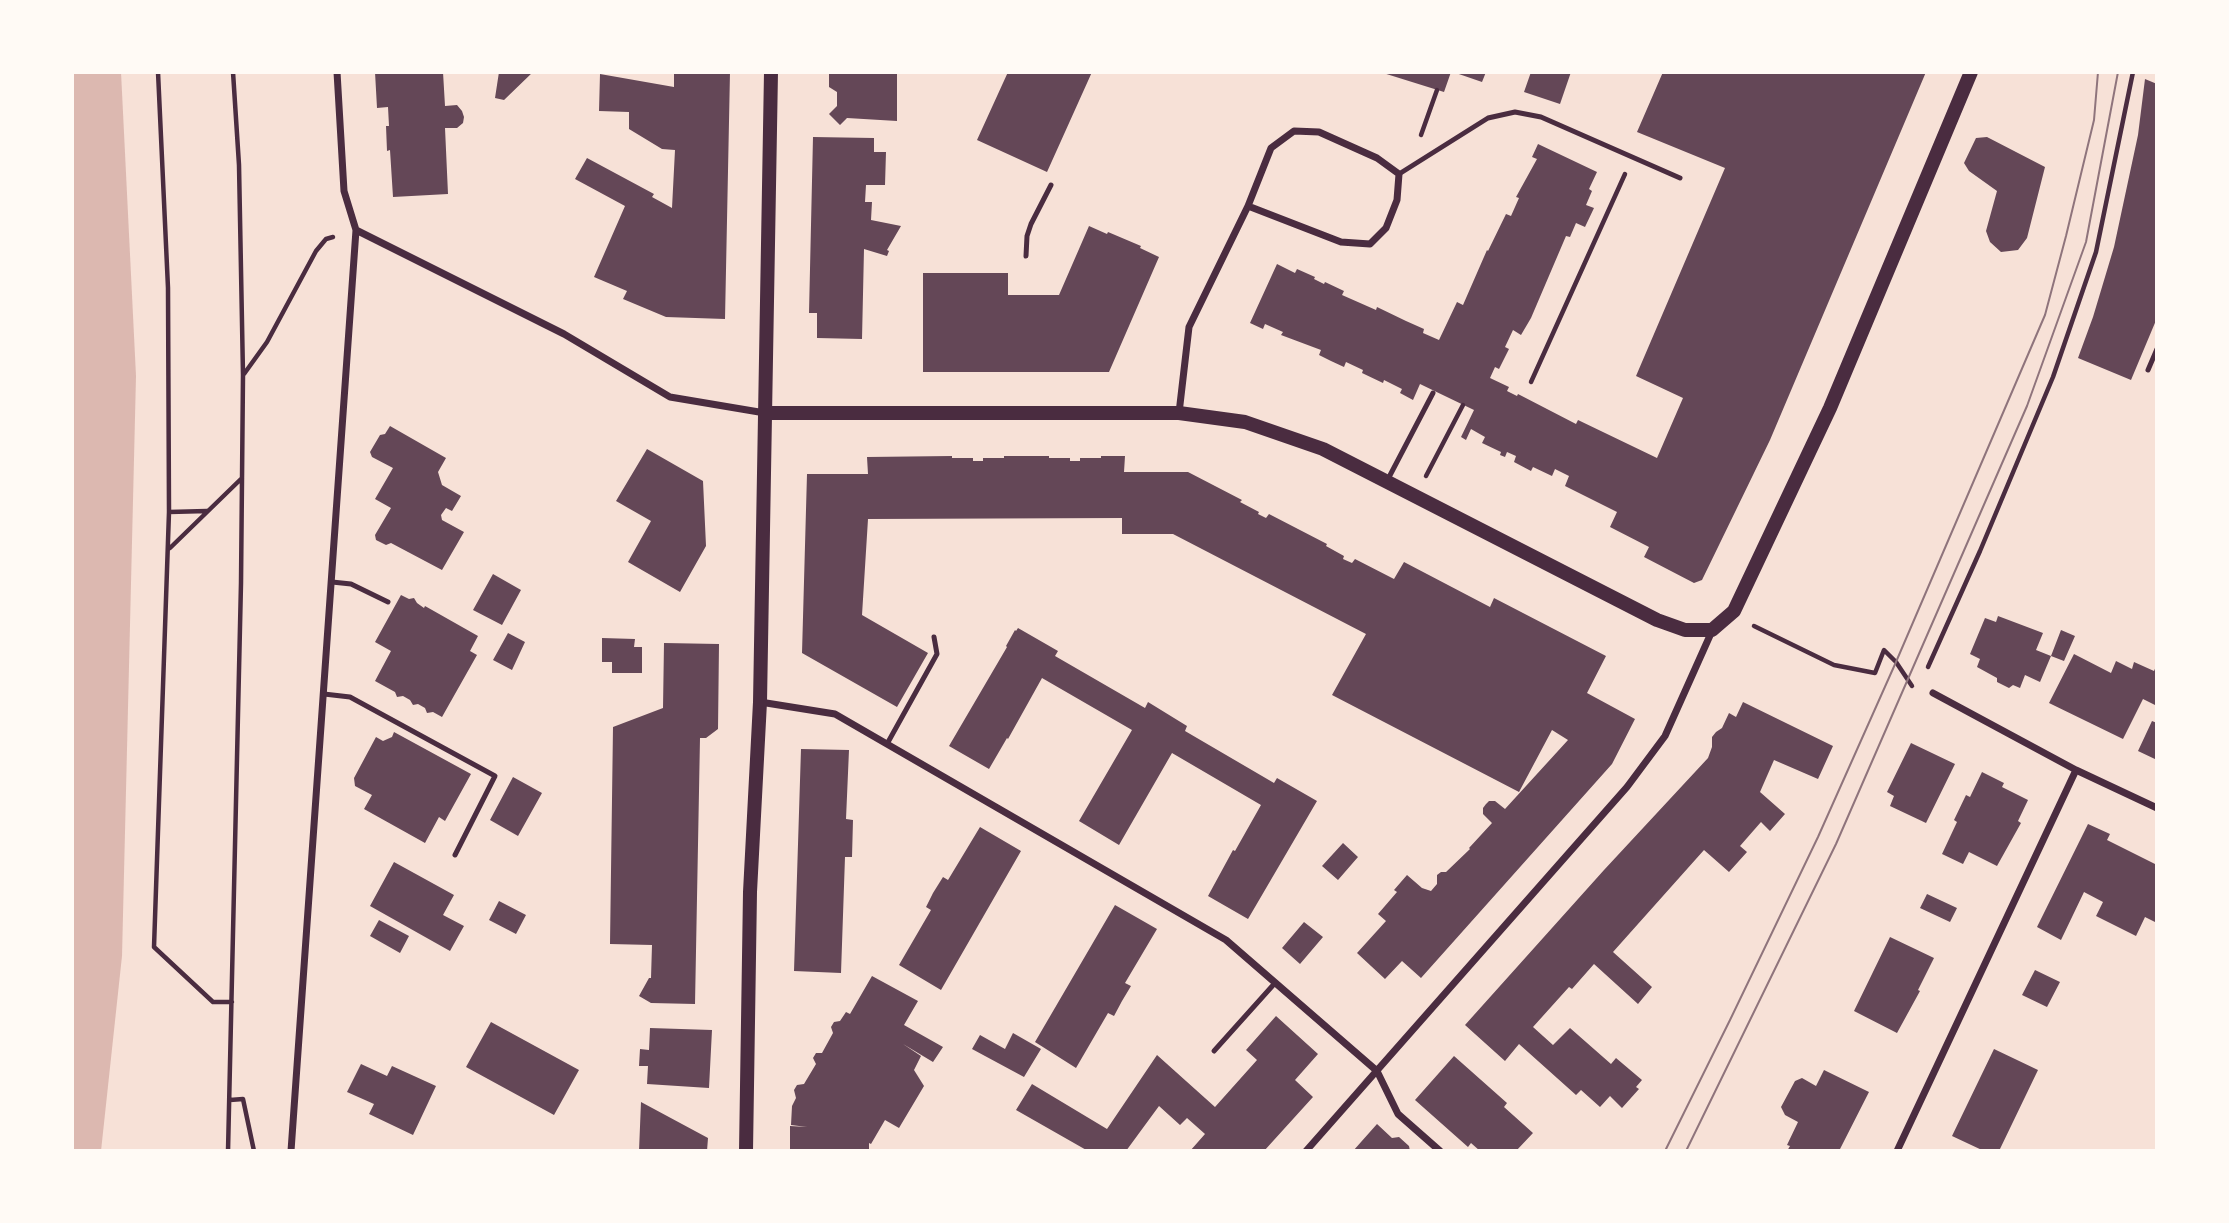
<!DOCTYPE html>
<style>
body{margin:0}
#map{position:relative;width:2229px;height:1223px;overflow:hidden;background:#f7e1d7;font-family:"Varela Round",sans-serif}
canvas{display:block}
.frame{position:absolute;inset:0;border:74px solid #fffaf5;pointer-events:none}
</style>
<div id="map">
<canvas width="2229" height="1223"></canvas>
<div class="frame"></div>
</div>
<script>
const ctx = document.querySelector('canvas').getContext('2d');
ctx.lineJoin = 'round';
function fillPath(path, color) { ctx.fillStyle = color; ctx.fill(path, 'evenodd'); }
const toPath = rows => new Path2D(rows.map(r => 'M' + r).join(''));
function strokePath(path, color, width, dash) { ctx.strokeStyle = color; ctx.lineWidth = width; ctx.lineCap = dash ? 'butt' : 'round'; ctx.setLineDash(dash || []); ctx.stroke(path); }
const water = toPath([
 [72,72,121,72,136,376,122,956,101,1151,72,1151]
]);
const building = toPath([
 [375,72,443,72,445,106,457,105,462,111,464,117,463,123,457,128,445,128,448,194,393,197,390,150,387,151,386,126,389,126,388,107,377,108],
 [499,72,533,72,504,100,495,98],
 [674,72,730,72,725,319,666,317,623,299,627,291,594,277,625,206,575,179,587,158,654,194,652,197,672,208,675,150,662,149,629,129,629,112,599,111,600,74,674,87],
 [829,72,897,72,897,121,847,118,840,125,829,114,837,106,837,92,829,87],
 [1008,72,1092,72,1047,172,977,140],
 [1380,72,1451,72,1444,92],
 [1453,72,1486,72,1482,82],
 [1531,72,1571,72,1560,104,1524,92],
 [1663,72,1926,72,1770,440,1702,580,1694,583,1644,557,1649,547,1610,527,1617,512,1565,486,1569,476,1555,469,1552,476,1533,467,1531,471,1514,462,1516,456,1507,452,1505,457,1500,455,1501,452,1482,443,1485,437,1471,429,1466,440,1461,437,1474,410,1420,384,1413,400,1400,393,1402,389,1384,380,1383,383,1362,373,1363,370,1346,362,1344,367,1331,361,1319,355,1321,350,1281,335,1283,332,1265,324,1263,329,1250,323,1277,264,1295,273,1297,269,1315,277,1314,279,1324,284,1325,282,1344,291,1342,295,1376,310,1377,307,1406,321,1424,329,1423,333,1439,340,1457,302,1463,305,1487,250,1488,251,1506,214,1511,216,1519,198,1516,197,1537,159,1532,157,1538,144,1597,172,1589,189,1592,191,1586,205,1594,208,1585,227,1576,223,1570,237,1566,236,1531,318,1521,335,1513,330,1505,347,1509,349,1499,369,1495,367,1490,378,1509,387,1507,391,1517,396,1518,394,1576,424,1578,420,1657,458,1683,398,1636,376,1725,168,1637,132],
 [2145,79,2157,84,2157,318,2131,380,2078,358,2093,317,2114,247,2138,135],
 [813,137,874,138,874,152,886,152,885,185,866,185,865,202,872,202,871,220,901,226,887,250,889,251,887,256,864,249,862,339,817,338,817,313,809,313],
 [1987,137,2045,167,2027,238,2018,250,2001,252,1990,242,1986,231,1997,191,1969,171,1964,163,1976,138],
 [1089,226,1107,234,1108,232,1141,246,1140,248,1159,257,1109,372,923,372,923,273,1008,273,1008,295,1059,295],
 [390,426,446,458,438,472,442,485,461,496,452,511,446,508,441,515,442,520,464,532,442,570,391,543,386,545,376,540,375,535,391,508,375,499,393,468,372,457,370,452,380,435,385,434],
 [647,449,703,481,706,546,680,592,628,562,651,521,616,501],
 [952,456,952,458,973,458,973,461,983,461,983,458,1004,458,1004,456,1049,456,1049,458,1070,458,1070,461,1080,461,1080,458,1101,458,1101,456,1125,456,1124,472,1188,472,1242,500,1240,502,1259,512,1258,514,1266,518,1269,514,1327,544,1326,546,1344,556,1343,559,1352,563,1355,559,1394,579,1404,562,1490,607,1494,598,1606,656,1587,693,1635,719,1612,764,1421,978,1402,961,1385,979,1357,953,1386,921,1378,914,1397,892,1394,890,1407,875,1422,888,1431,891,1437,884,1437,875,1441,872,1446,872,1470,849,1469,848,1492,823,1483,814,1483,808,1486,804,1489,801,1495,801,1505,809,1568,740,1552,730,1519,792,1332,695,1366,634,1173,534,1122,534,1122,518,868,519,862,615,928,653,897,707,802,653,807,474,868,474,867,457],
 [493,574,521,590,502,625,473,610],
 [401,595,409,599,414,598,417,603,424,608,425,606,478,636,470,651,477,655,442,717,433,712,427,713,425,708,418,704,413,705,410,700,403,696,397,697,395,692,375,681,391,651,375,642],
 [1998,616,2043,633,2036,650,2051,656,2040,682,2025,675,2020,688,2013,685,2009,688,1997,682,1997,678,1977,667,1980,659,1970,654,1985,618,1996,622],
 [1018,628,1058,651,1055,656,1145,708,1148,702,1187,726,1185,731,1274,783,1277,778,1317,801,1248,919,1208,896,1233,850,1235,851,1261,805,1172,753,1119,845,1079,821,1132,730,1042,678,1008,739,1007,738,989,769,949,746,1007,647,1006,646,1015,630,1016,631],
 [2061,630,2075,636,2064,661,2051,656],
 [508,633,525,642,512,670,493,660],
 [602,638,635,639,634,647,642,647,642,673,612,673,612,662,602,662],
 [664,643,719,644,718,729,706,738,700,738,695,1004,651,1003,639,996,649,978,651,978,652,945,610,944,613,727,663,708],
 [2074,654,2111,673,2116,661,2132,669,2134,662,2154,671,2157,664,2157,706,2143,699,2123,739,2049,703],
 [1743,702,1833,746,1818,779,1774,760,1760,792,1785,814,1770,831,1761,822,1740,846,1747,852,1729,872,1704,850,1613,952,1652,987,1638,1004,1594,964,1572,989,1569,987,1533,1027,1553,1045,1570,1028,1611,1064,1616,1058,1642,1080,1636,1087,1639,1089,1622,1108,1610,1096,1600,1107,1581,1090,1576,1095,1519,1044,1505,1061,1465,1025,1604,870,1708,758,1712,747,1712,737,1716,732,1722,728,1729,713,1736,717],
 [2152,721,2157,723,2157,760,2138,751],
 [394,732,471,774,445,821,439,817,425,843,364,809,372,795,355,786,354,778,376,737,383,741,392,737],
 [1911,743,1955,764,1926,823,1890,806,1894,796,1887,792],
 [801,749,849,750,846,819,853,820,852,857,845,857,841,973,794,971],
 [1982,772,2004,783,2002,787,2028,800,2018,821,2021,823,1997,866,1969,852,1963,864,1942,854,1957,822,1954,820,1966,795,1970,797],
 [513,777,542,793,518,836,490,820],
 [2088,824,2110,834,2107,840,2157,865,2157,923,2145,917,2136,936,2096,916,2103,902,2084,892,2061,940,2037,927],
 [980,827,1021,851,941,990,899,965,931,910,926,907,933,893,943,877,948,880],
 [1343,843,1358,857,1338,880,1322,866],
 [394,862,454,895,443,915,464,926,450,951,370,906],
 [1927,894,1957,908,1950,922,1920,908],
 [499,901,526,915,516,934,489,920],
 [1115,905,1157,929,1125,983,1131,986,1122,1001,1114,1016,1108,1013,1076,1068,1035,1042],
 [379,920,409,936,400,953,370,936],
 [1304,922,1323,937,1300,964,1282,948],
 [1890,937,1934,958,1918,990,1920,991,1897,1033,1854,1011],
 [2035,970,2060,982,2047,1007,2022,995],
 [872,976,918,1001,904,1025,943,1047,933,1062,903,1044,921,1056,914,1070,924,1086,899,1128,885,1120,871,1144,869,1143,869,1151,790,1151,790,1126,807,1127,791,1125,792,1106,796,1098,794,1090,797,1085,804,1084,816,1064,813,1058,816,1053,822,1053,833,1033,831,1027,834,1022,840,1021,846,1012,850,1014],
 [1276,1016,1318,1054,1295,1080,1313,1097,1264,1151,1190,1151,1205,1134,1187,1118,1180,1125,1159,1106,1126,1151,1088,1151,1016,1110,1032,1084,1107,1129,1157,1055,1215,1107,1257,1060,1246,1050],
 [491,1022,579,1070,554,1115,466,1067],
 [650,1028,712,1030,709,1088,647,1084,648,1066,639,1066,640,1049,649,1050],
 [1013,1033,1041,1049,1024,1077,972,1049,980,1035,1005,1049],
 [1994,1049,2038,1070,1999,1151,1984,1151,1952,1136],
 [1454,1056,1507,1103,1504,1107,1533,1133,1516,1151,1480,1151,1471,1143,1468,1147,1415,1100],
 [361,1064,387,1076,392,1066,436,1086,413,1135,369,1114,374,1104,347,1092],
 [1824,1070,1869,1092,1839,1151,1787,1151,1790,1146,1787,1145,1798,1122,1785,1115,1781,1107,1795,1081,1802,1078,1816,1086],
 [641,1102,708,1138,707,1151,639,1151],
 [1377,1124,1392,1138,1399,1137,1409,1146,1410,1151,1353,1151]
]);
const path = toPath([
 [158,72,168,288,169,512,154,947,213,1002,232,1002],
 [1421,135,1437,90],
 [244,374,267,342,316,251,326,239,333,237],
 [1531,382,1625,174],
 [1426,476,1463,405],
 [169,512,207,511],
 [170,548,242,478],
 [1754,626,1834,665,1875,673,1884,650,1896,662,1912,686],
 [1928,667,1980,551,2053,377,2096,252,2133,72],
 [230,1100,243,1099,254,1151],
 [228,1151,241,583,243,375,239,165,233,72]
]);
const service = toPath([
 [1399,174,1488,118,1515,112,1541,117,1680,178],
 [1026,256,1027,236,1031,224,1051,185],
 [2148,370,2157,349],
 [1387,481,1433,393],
 [332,582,351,584,388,602],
 [324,694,350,697,495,776,455,855],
 [887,744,937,654,934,637],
 [1214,1051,1275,983]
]);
const minor = toPath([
 [356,230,564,334,670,397,765,413],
 [1179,413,1189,327,1248,206,1271,148,1294,131,1319,132,1377,158,1399,174,1397,200,1386,228,1370,244,1341,242,1248,206],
 [1933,693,2076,770,2157,808],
 [760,702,835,714,1226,940,1377,1071,1398,1114,1440,1151],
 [291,1151,356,230,344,191,337,72],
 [1306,1151,1627,787,1665,736,1712,631],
 [1897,1151,2076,770]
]);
const secondary = toPath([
 [765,413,1179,413,1245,422,1323,449,1657,620,1685,630,1712,630,1734,611,1830,408,1971,72],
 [746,1151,750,892,760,702,771,72]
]);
const tram = toPath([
 [1665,1151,1730,1020,1818,837,1896,662,2045,315,2066,236,2094,120,2098,72],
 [1686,1151,1836,844,2027,406,2086,242,2118,72]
]);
fillPath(water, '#dcb8b0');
fillPath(building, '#644757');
strokePath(path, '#4a2c40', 4.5);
strokePath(service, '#4a2c40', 5);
strokePath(minor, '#4a2c40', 7);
strokePath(secondary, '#4a2c40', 14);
strokePath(tram, '#8f747c', 2);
</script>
